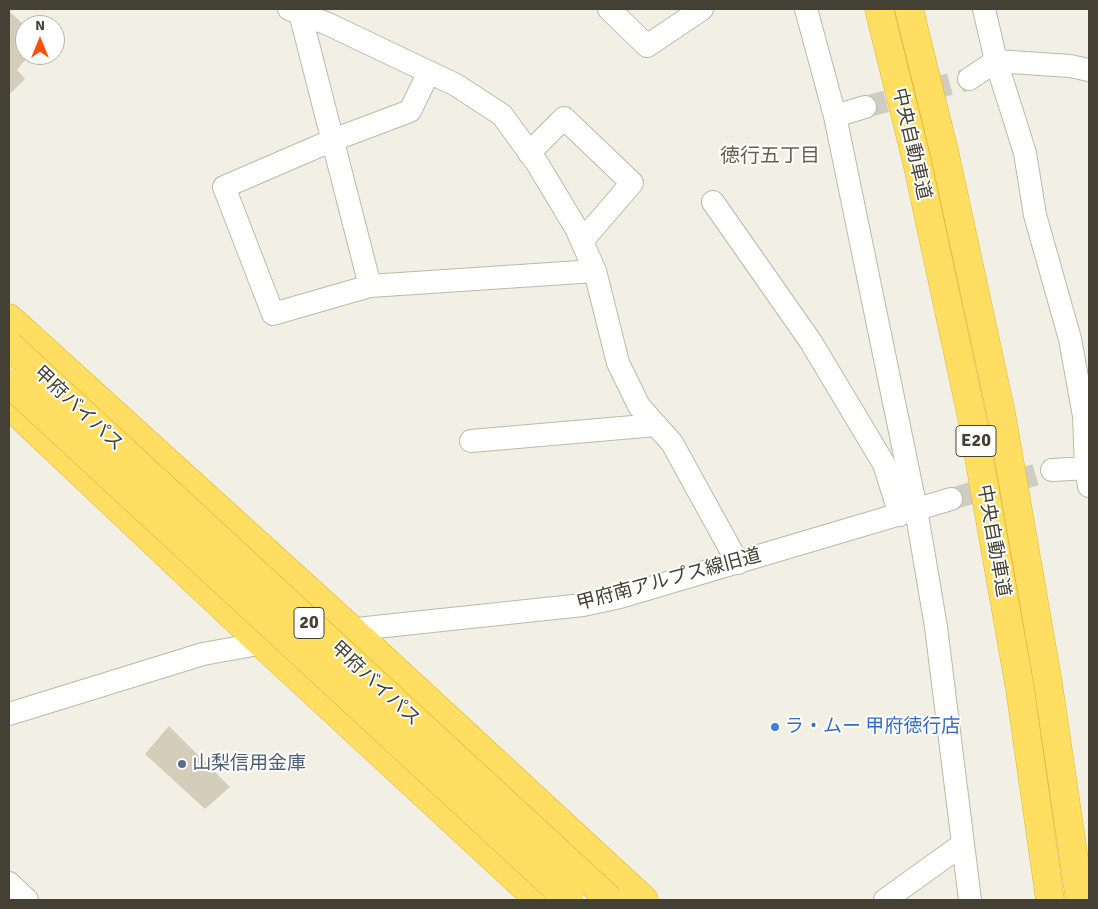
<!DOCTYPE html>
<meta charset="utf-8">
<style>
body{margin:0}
#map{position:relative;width:1098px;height:909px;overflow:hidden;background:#f2f0e4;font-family:Signika,sans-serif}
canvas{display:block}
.frame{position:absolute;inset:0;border:10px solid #444034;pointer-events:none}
.north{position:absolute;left:15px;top:15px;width:50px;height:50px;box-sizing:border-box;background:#fff;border:1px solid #b4b3ae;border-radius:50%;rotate:0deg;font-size:14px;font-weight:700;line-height:20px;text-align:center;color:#444034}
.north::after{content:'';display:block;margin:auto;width:18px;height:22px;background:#ff4f0e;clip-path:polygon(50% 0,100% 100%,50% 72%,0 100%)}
</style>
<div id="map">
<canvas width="1098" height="909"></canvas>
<div class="frame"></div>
<div class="north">N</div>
</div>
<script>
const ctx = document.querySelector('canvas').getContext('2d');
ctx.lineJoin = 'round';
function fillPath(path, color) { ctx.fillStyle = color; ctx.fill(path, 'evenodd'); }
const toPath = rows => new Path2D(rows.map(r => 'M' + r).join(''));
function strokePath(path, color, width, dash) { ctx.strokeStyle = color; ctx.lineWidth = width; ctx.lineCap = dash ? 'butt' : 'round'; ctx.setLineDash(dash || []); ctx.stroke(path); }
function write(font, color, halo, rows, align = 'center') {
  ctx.font = font + ' Signika,"Noto Sans JP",sans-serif'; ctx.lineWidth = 4; ctx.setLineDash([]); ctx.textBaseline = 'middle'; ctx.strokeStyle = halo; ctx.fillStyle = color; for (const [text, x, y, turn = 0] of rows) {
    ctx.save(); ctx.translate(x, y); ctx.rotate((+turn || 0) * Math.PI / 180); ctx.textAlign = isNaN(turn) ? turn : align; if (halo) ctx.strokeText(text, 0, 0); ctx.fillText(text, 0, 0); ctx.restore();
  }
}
const building = toPath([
 [9,11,25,26,25,55,29,55,17,70,25,79,9,95],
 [169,726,230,787,205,809,145,754]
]);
const minorTunnel = toPath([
 [865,107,969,79],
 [951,499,1052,470]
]);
const minor = toPath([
 [289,9,328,24,456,85,502,115,537,163,576,228,595,271,618,363,639,406,672,443,738,563],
 [609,9,647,46,702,9],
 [806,9,835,116,916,509,936,627,970,900],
 [984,9,996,61,1025,153,1035,215,1070,339,1084,416,1086,468,1089,486],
 [300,13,370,286,595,271],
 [969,79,996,61,1070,66,1089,70],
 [835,116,865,107],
 [529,153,564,118,632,183,582,241],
 [713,202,811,342,884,464,900,515],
 [370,286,273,314,224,187,333,140,410,111,429,72],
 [471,441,656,425],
 [1052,470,1089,468],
 [338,631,583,605,620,597,951,499],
 [9,714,203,654,275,641],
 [9,883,27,900],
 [885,900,963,844]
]);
const highway = toPath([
 [879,9,917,162,972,418,1020,689,1050,900],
 [909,9,945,155,1001,413,1048,683,1080,900],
 [9,318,351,629,644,900],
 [9,405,261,643,539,900]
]);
const highwayBridge = toPath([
 [9,345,610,900],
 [9,383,569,900]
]);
const markers = [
 [775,727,5,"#3f7fe0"],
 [182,764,5,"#5c6f8a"]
];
const shields = [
 [976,441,40],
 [309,623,30]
];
const shieldNames = [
 ["E20",976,441],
 ["20",309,623]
];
const streetNames = [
 ["中央自動車道",911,144,77],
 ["甲府バイパス",78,409,43],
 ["中央自動車道",993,541,80],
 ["甲府南アルプス線旧道",669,580,-15],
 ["甲府バイパス",375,684,43]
];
const shopNames = [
 ["ラ・ムー 甲府徳行店",785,727]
];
const serviceNames = [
 ["山梨信用金庫",192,764]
];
const neighbourhoodNames = [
 ["徳行五丁目",770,157]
];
fillPath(building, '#d4cdb9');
strokePath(minorTunnel, '#cfcdc1', 22, [22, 11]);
strokePath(minor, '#beb9a6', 24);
strokePath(highway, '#e1b530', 29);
strokePath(minor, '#fff', 22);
strokePath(highway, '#ffde62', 28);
strokePath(highwayBridge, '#e1b530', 29, []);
strokePath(highwayBridge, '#ffde62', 28);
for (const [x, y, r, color] of markers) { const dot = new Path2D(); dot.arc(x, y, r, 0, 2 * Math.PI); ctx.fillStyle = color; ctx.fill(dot); strokePath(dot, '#fff', 2); }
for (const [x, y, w] of shields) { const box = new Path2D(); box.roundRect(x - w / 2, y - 15.5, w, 31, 4); ctx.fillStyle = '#fff'; ctx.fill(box); strokePath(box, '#444034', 1); }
write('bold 18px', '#444034', null, shieldNames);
write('19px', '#444034', '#fff', streetNames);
write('19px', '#366cbe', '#fff', shopNames, 'left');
write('19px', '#4e5e75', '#fff', serviceNames, 'left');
write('20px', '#675f4b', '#fff', neighbourhoodNames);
</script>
